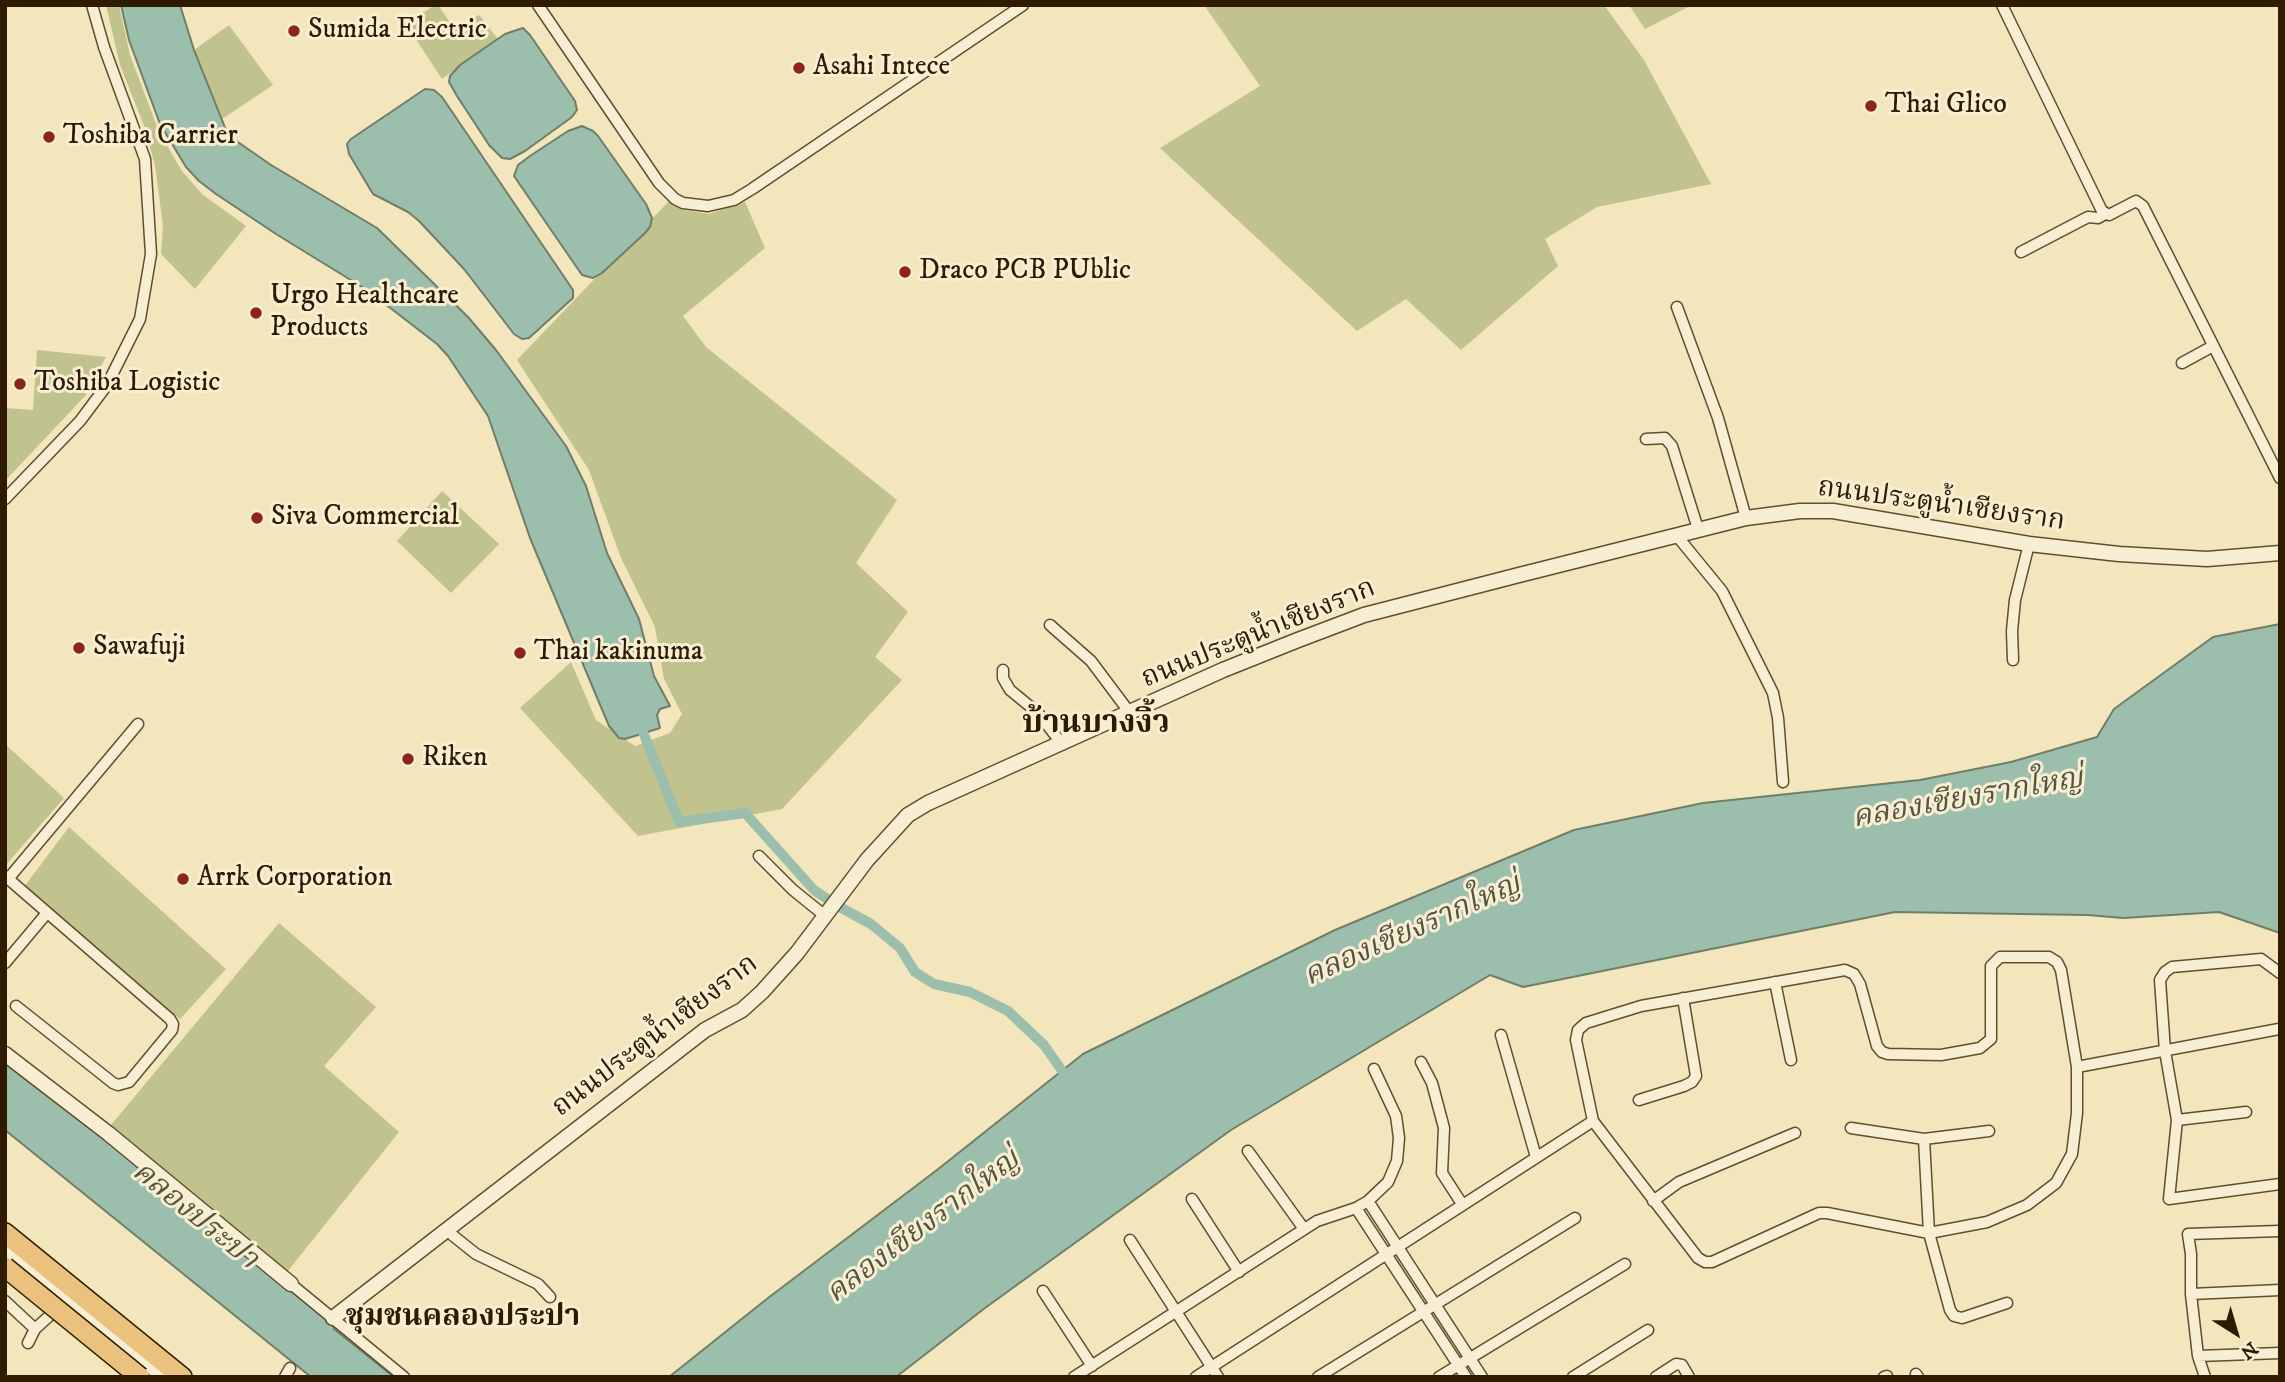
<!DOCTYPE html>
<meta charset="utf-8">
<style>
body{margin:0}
#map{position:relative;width:2285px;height:1382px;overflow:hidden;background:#f3e5bc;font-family:"IM FELL DW Pica",serif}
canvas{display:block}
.frame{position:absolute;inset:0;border:7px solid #2f1c00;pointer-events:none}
.north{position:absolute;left:2201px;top:1298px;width:70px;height:70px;-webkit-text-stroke:5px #f7eed3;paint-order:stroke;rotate:143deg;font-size:19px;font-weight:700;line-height:28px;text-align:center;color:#2f1c00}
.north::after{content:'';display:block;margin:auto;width:24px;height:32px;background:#2f1c00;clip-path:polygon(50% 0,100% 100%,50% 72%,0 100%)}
</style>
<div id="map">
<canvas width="2285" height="1382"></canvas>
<div class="frame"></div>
<div class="north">N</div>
</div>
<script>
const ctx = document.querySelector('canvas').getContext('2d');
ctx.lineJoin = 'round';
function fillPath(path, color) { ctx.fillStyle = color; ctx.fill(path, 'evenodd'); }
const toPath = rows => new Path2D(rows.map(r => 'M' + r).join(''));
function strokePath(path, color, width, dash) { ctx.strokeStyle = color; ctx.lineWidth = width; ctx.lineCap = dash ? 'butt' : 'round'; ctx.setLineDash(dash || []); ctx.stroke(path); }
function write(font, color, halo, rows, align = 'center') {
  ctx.font = font + ' "IM FELL DW Pica","Noto Serif Thai",serif'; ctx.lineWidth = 6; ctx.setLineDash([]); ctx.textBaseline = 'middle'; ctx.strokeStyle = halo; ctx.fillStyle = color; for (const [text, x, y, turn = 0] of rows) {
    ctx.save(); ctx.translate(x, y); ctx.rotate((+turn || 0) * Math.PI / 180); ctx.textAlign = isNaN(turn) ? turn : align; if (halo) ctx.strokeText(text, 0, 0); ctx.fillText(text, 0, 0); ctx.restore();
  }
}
const green = toPath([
 [106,5,119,5,130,55,159,132,182,171,202,194,246,226,195,289,161,254,163,226,155,165,143,123,120,65],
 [435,5,438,5,454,28,479,15,498,39,442,79,406,24],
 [1204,5,1604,5,1644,60,1711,184,1597,207,1545,239,1558,266,1461,350,1406,299,1357,331,1160,148,1260,86],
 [1629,5,1692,5,1645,29],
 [229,25,273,85,222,119,194,50],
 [670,200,683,210,709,214,745,202,765,248,683,316,706,347,897,500,856,563,908,612,875,657,902,680,782,809,638,836,520,708,571,662,596,720,635,746,670,733,682,714,664,679,655,627,621,558,589,470,517,360],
 [37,350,106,357,85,396,5,481,5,408,33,410],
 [442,491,499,544,451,593,397,541],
 [5,744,64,798,5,866],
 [69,827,226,969,180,1019,21,891],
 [279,923,376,1007,324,1066,399,1132,287,1272,111,1125]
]);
const water = toPath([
 [121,5,180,5,194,50,226,130,235,140,271,165,377,228,468,317,496,350,566,446,586,486,607,553,639,619,654,676,670,706,660,709,657,715,660,728,625,739,619,738,609,726,530,538,488,416,448,356,437,344,367,290,276,234,216,194,199,181,186,167,160,124,129,40,121,5],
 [523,28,530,35,575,101,577,110,572,117,525,151,510,159,502,158,489,145,457,96,449,82,450,76,460,65,505,34,523,28],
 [425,89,434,90,442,97,573,290,573,298,529,338,522,339,514,334,464,269,419,221,408,212,373,194,349,154,347,144,351,139,425,89],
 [582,126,593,131,598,136,646,204,652,218,650,227,645,233,602,273,593,278,582,275,514,176,518,165,530,156,568,131,582,126],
 [2280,624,2280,933,2219,912,2123,918,2088,915,1895,912,1523,987,1490,975,1231,1130,985,1308,896,1377,669,1377,768,1298,937,1170,1083,1054,1335,930,1574,830,1703,803,1920,780,2011,762,2097,737,2114,709,2213,637,2280,624],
 [5,1059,333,1324,334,1329,394,1377,311,1377,5,1130,5,1059]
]);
const canal = toPath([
 [639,722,679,822,745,813,814,890,838,906,871,924,900,948,915,972,934,984,970,992,1008,1011,1044,1045,1070,1082]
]);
const minor = toPath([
 [538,5,659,183,675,199,683,203,708,206,734,200,752,189,1023,5],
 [2002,5,2102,211,2109,215,2136,201,2143,206,2280,478],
 [2021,252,2088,217,2098,218,2105,214],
 [1677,307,1718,418,1746,518],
 [2182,363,2213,346],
 [1646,439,1665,438,1672,446,1698,529],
 [5,499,80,421,107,385,140,319,151,254,145,159,104,47,92,5],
 [1677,536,1722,591,1773,693,1778,718,1783,782],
 [1050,625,1091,661,1130,713],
 [2013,660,2012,631,2015,600,2029,544],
 [1003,670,1003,678,1010,690,1038,713,1062,744],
 [759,856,793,890,824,915],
 [5,876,170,1019,173,1024,172,1030,129,1082,118,1085,113,1083,16,1006],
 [8,879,138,724],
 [2000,957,2049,957,2057,962,2061,970,2077,1067,2077,1113,2072,1154,2056,1183,2027,1205,1987,1222,1929,1233,1827,1213,1819,1213,1712,1262,1705,1262,1698,1258,1593,1121,1576,1040,1578,1030,1586,1023,1641,1006,1845,970,1854,974,1860,984,1877,1046,1882,1052,1888,1054,1941,1055,1980,1048,1991,1039,1991,966,2000,957],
 [5,963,47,913],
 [2280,973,2261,959,2172,967,2165,972,2160,980,2165,1051,2177,1120,2169,1199,2280,1184],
 [1775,982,1791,1060],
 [1501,1035,1536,1157],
 [1421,1062,1432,1083,1444,1128,1442,1173,1462,1204],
 [2077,1067,2279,1029],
 [1639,1100,1684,1086,1692,1082,1696,1076,1683,998],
 [2177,1120,2246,1112],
 [1851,1128,1924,1139,1989,1131],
 [1924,1139,1929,1233,1950,1310,1954,1316,1962,1318,2007,1303],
 [1248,1151,1304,1229],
 [1192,1199,1239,1272],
 [1368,1201,1482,1377],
 [1653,1201,1679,1182,1795,1133],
 [1356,1208,1466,1377],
 [446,1230,476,1254,538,1284,550,1297],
 [1130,1240,1218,1377],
 [291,1284,404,1377],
 [1043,1291,1092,1366],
 [2191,1294,2280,1290],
 [5,1301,35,1329,58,1308],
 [28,1343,35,1329],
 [2198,1356,2280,1353],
 [1916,1374,1918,1377],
 [285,1377,290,1368],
 [1074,1377,1317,1221,1356,1208,1368,1201,1388,1182,1397,1161,1399,1138,1396,1116,1374,1069],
 [1196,1377,1593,1121],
 [1318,1377,1575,1218],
 [1439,1377,1625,1264],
 [1573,1377,1648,1330],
 [1656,1377,1676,1364,1682,1365,1689,1377],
 [1884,1377,1887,1376],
 [2205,1377,2198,1356,2191,1294,2191,1254,2188,1234,2279,1231]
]);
const tertiary = toPath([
 [5,1054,109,1134,291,1284],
 [5,1247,164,1377],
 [333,1318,705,1030,742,1010,762,992,797,953,867,860,908,815,928,803,1223,670,1298,640,1364,615,1519,575,1746,518,1800,511,1833,511,2029,544,2119,554,2207,559,2280,553]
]);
const motorway = toPath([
 [5,1233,182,1377]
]);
const motorwayBridge = toPath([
 [5,1267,140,1377]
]);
const markers = [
 [294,31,7,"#8f2418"],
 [799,68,7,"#8f2418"],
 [1871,106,7,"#8f2418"],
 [49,137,7,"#8f2418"],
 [905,272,7,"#8f2418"],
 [256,313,7,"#8f2418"],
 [20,384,7,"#8f2418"],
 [257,518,7,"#8f2418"],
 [79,648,7,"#8f2418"],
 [520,653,7,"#8f2418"],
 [408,759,7,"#8f2418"],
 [183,879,7,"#8f2418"]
];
const poiNames = [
 ["Sumida Electric",308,31],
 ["Asahi Intece",813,68],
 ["Thai Glico",1885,106],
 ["Toshiba Carrier",63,137],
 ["Draco PCB PUblic",919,272],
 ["Urgo Healthcare",270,297],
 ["Products",270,329],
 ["Toshiba Logistic",34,384],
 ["Siva Commercial",271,518],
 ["Sawafuji",93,648],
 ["Thai kakinuma",534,653],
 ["Riken",422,759],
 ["Arrk Corporation",197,879]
];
const streetNames = [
 ["ถนนประตูน้ำเชียงราก",1941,506,8],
 ["ถนนประตูน้ำเชียงราก",1259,635,-22],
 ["ถนนประตูน้ำเชียงราก",656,1037,-37]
];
const waterNames = [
 ["คลองเชียงรากใหญ่",1968,800,-10],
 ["คลองเชียงรากใหญ่",1413,932,-24],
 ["คลองประปา",194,1217,39],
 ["คลองเชียงรากใหญ่",924,1228,-37]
];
const neighbourhoodNames = [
 ["ชุมชนคลองประปา",463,1319]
];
const quarterNames = [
 ["บ้านบางงิ้ว",1096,725]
];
fillPath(green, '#c0c38d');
fillPath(water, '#9cbfad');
strokePath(water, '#707e68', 2);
strokePath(canal, '#9cbfad', 10);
strokePath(minor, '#604e2f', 13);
strokePath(tertiary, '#604e2f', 17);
strokePath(motorway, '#2f1c00', 22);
strokePath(minor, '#f7eed3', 10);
strokePath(tertiary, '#f7eed3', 14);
strokePath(motorway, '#eac27e', 19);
strokePath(motorwayBridge, '#2f1c00', 22, []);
strokePath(motorwayBridge, '#eac27e', 19);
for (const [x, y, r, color] of markers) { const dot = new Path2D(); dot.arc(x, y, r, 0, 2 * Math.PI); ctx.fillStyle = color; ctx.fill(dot); strokePath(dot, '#f7eed3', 2.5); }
write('28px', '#2f1c00', '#f7eed3', poiNames, 'left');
write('28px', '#2f1c00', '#f7eed3', streetNames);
write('italic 30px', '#55553d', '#f7eed3', waterNames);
write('bold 30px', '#2f1c00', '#f7eed3', neighbourhoodNames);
write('bold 32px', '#2f1c00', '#f7eed3', quarterNames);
</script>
